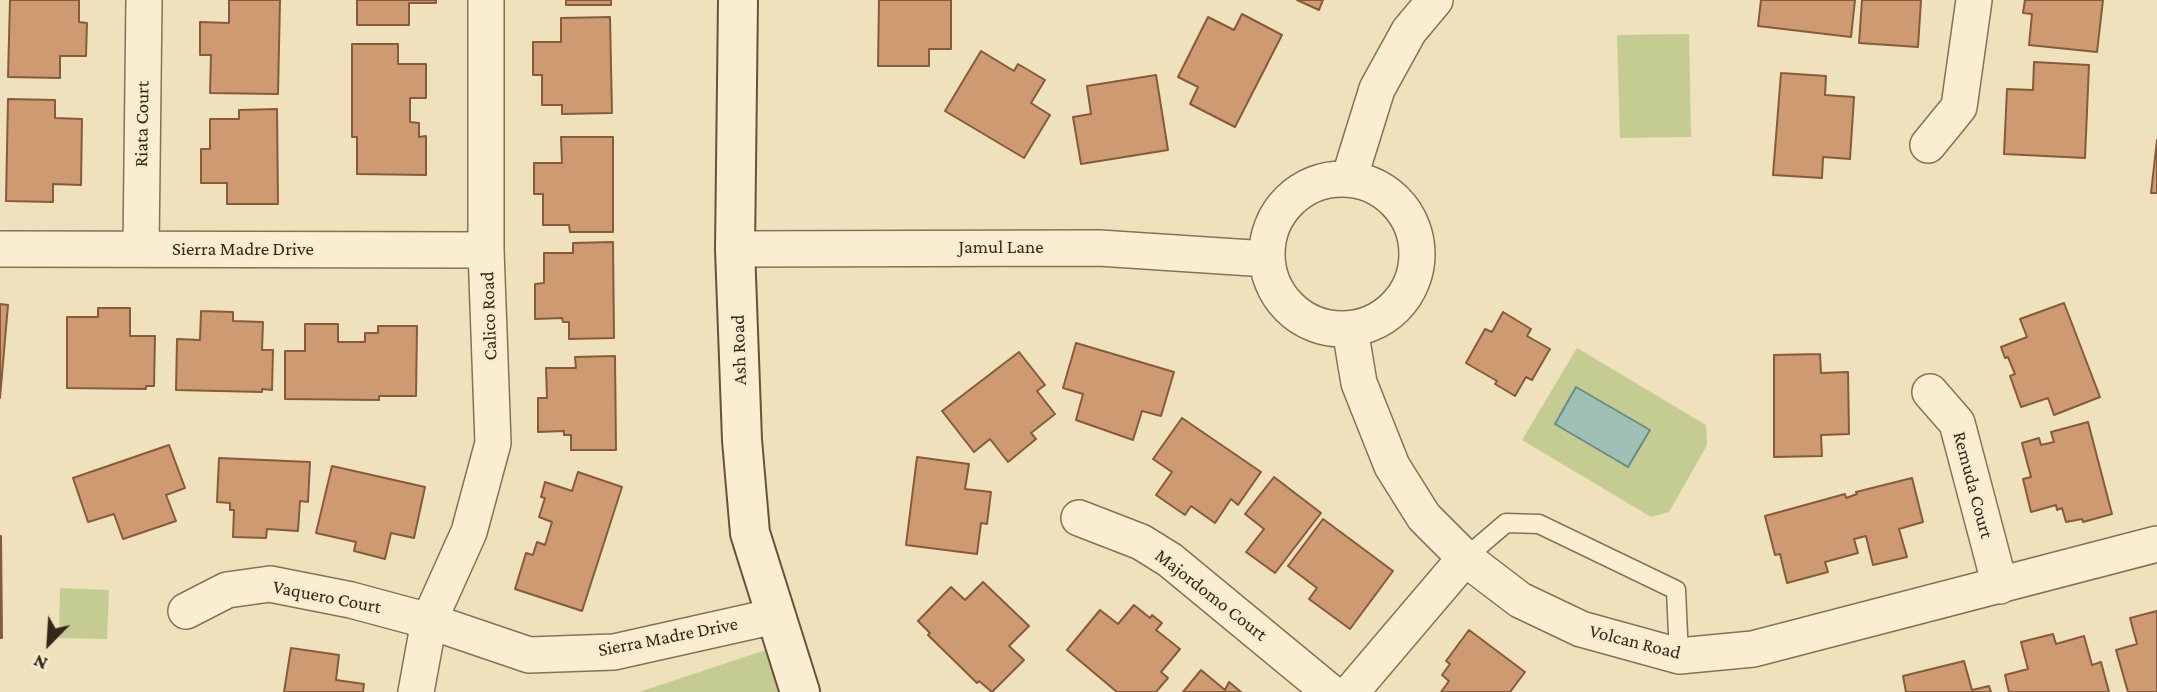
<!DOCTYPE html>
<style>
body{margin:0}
#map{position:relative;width:2157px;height:692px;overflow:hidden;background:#eee1bc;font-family:"Crimson Pro",serif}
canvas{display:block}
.north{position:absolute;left:14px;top:608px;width:70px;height:70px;-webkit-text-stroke:5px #f6ebcc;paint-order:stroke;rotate:204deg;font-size:19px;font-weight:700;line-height:28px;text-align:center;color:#35281b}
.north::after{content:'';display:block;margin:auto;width:24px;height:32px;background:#35281b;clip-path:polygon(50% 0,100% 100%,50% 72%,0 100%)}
</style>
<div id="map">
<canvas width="2157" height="692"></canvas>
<div class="north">N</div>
</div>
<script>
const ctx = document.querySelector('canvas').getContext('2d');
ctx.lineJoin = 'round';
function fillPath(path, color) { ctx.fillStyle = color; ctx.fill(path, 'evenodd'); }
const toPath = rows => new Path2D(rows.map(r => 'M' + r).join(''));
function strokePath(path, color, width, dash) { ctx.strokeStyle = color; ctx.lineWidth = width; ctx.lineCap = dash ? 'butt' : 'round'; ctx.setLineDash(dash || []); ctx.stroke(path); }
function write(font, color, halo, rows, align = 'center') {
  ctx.font = font + ' "Crimson Pro",serif'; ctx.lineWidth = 5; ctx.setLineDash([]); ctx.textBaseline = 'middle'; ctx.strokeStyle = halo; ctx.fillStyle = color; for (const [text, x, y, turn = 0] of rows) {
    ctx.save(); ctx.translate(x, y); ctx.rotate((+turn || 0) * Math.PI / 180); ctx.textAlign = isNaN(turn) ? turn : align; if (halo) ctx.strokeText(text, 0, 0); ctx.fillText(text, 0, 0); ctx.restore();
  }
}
const green = toPath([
 [1689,34,1691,137,1620,138,1617,35],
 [1577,348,1706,425,1707,445,1669,512,1651,517,1522,440],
 [60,588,109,590,107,639,59,638],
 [784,644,800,692,639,692]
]);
const water = toPath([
 [1576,387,1650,430,1628,467,1555,424,1576,387]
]);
const building = toPath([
 [10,0,79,0,79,22,87,23,86,56,60,56,60,78,8,77,10,0],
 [229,0,280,0,278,94,210,93,211,55,200,55,200,22,229,23,229,0],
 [357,0,436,0,436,3,409,3,409,25,357,25,357,0],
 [566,0,611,0,611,5,566,5,566,0],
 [879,0,951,0,951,49,929,49,929,66,878,66,879,0],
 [1297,0,1323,0,1319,10,1297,0],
 [1761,0,1855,0,1851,37,1758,26,1761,0],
 [1862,0,1921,0,1918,47,1859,43,1862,0],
 [2025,0,2103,0,2097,52,2029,45,2032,14,2023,13,2025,0],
 [1242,14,1282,35,1235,127,1190,104,1198,87,1178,77,1208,17,1234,30,1242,14],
 [610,17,612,113,562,114,562,105,542,105,542,75,533,75,533,42,561,42,561,18,610,17],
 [352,44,398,44,398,64,426,64,426,98,410,98,410,122,419,123,419,137,426,136,426,175,357,174,357,137,352,137,352,44],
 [981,51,1014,71,1018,64,1045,80,1031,103,1050,115,1024,158,945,111,981,51],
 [2034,62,2089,65,2085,158,2004,154,2007,89,2033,90,2034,62],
 [1781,73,1826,76,1825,95,1854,97,1850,159,1823,157,1822,178,1773,175,1781,73],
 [1156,75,1168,150,1081,164,1073,117,1091,114,1087,86,1156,75],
 [8,99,55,100,55,118,82,119,81,185,53,184,53,202,6,201,8,99],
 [277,109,278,204,227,204,227,183,201,183,201,149,210,149,210,119,239,119,239,110,277,109],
 [561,137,613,137,613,232,570,232,569,225,543,225,543,194,534,194,534,163,562,163,561,137],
 [2157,140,2157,193,2151,193,2157,140],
 [613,242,614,338,569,339,569,322,563,322,562,318,535,319,535,284,544,283,544,253,573,253,573,243,613,242],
 [2064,303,2100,397,2054,415,2048,398,2021,407,2010,376,2015,374,2008,357,2005,358,2001,347,2027,337,2020,319,2064,303],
 [0,304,8,305,0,398,0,304],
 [98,308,130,308,130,336,155,336,154,386,146,386,146,389,67,388,67,317,98,317,98,308],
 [201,311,233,312,233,321,263,322,262,350,273,350,272,390,262,389,262,392,176,390,177,339,200,340,201,311],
 [1503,312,1531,329,1527,336,1550,349,1532,380,1526,377,1515,396,1495,384,1497,381,1466,363,1485,329,1492,332,1503,312],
 [305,324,338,324,338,342,365,342,365,333,378,333,378,326,417,326,416,396,379,396,379,400,285,399,285,351,305,351,305,324],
 [1076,343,1174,372,1161,416,1142,411,1133,440,1076,420,1083,394,1063,388,1076,343],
 [1019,352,1045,385,1037,391,1055,414,1031,433,1036,439,1008,462,990,439,974,452,942,411,1019,352],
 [1820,354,1821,373,1848,372,1849,434,1821,435,1822,456,1774,457,1774,355,1820,354],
 [615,356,616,450,571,450,571,435,564,435,564,431,538,432,538,398,547,398,546,368,576,368,575,357,615,356],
 [1182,418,1261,472,1238,505,1231,499,1215,523,1191,506,1185,515,1156,495,1172,472,1153,459,1182,418],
 [2088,422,2112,514,2083,522,2082,519,2066,522,2062,508,2057,510,2056,505,2031,512,2023,479,2031,477,2022,443,2039,438,2041,445,2054,442,2051,432,2088,422],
 [169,445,185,488,166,495,176,521,123,539,114,514,88,522,73,478,169,445],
 [917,457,969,464,965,489,991,492,987,524,981,523,977,554,906,545,917,457],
 [219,458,310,462,308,502,300,501,298,531,267,529,266,538,233,537,234,510,230,510,230,503,217,502,219,458],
 [332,466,425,487,414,538,391,533,385,559,354,551,356,542,316,533,332,466],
 [578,472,622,487,582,611,515,589,526,553,533,555,537,542,545,545,552,522,539,517,545,498,541,497,545,482,572,491,578,472],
 [1274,477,1321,513,1275,573,1246,552,1264,529,1245,514,1274,477],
 [1912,478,1923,522,1899,529,1907,557,1873,565,1866,536,1854,539,1858,553,1825,562,1828,572,1787,583,1780,554,1775,555,1765,516,1845,494,1846,498,1857,494,1856,492,1912,478],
 [1323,519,1393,571,1350,629,1309,599,1317,588,1288,566,1323,519],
 [0,536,1,536,2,638,0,638,0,536],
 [983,582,1029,626,1009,646,1024,660,992,692,979,681,977,683,928,635,930,633,918,621,951,587,965,600,983,582],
 [1134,605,1150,618,1152,615,1162,623,1156,630,1180,649,1161,672,1168,678,1156,692,1117,692,1067,650,1100,610,1118,624,1134,605],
 [2157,611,2157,692,2128,692,2116,650,2137,644,2130,618,2157,611],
 [1469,630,1525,672,1510,692,1441,692,1449,681,1442,675,1450,664,1446,661,1469,630],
 [2053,634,2056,644,2084,636,2092,665,2101,662,2109,692,2009,692,2005,675,2028,669,2021,642,2053,634],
 [291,648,339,655,336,680,364,684,363,692,284,692,291,648],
 [1964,661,1972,690,1989,686,1991,692,1906,692,1903,676,1964,661],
 [1201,670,1225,690,1229,682,1241,692,1183,692,1201,670]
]);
const service = toPath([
 [1465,558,1506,523,1539,524,1676,590,1679,656]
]);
const minor = toPath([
 [1928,145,1959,107,1974,0],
 [1349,179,1377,89,1409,31,1435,0],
 '1267 254a75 75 0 1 1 150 0a75 75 0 1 1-150 0Z',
 [141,248,144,0],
 [0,249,486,250],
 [735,249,1099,248,1267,259],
 [1350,329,1359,383,1392,466,1424,517,1465,558,1520,600,1581,629,1679,656,1753,649,2157,544],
 [1930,392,1957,423,2000,586],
 [1079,518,1141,542,1170,560,1330,692],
 [186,611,227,590,270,584,351,600,429,621,529,655,614,652,775,616],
 [416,692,429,621,469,532,493,443,486,250,486,0],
 [1351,692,1465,558]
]);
const secondary = toPath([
 [738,0,735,249,742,440,750,533,800,692]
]);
const streetNames = [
 ["Riata Court",142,124,-89],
 ["Jamul Lane",1001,247],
 ["Sierra Madre Drive",243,249],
 ["Calico Road",489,316,-92],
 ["Ash Road",739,350,-92],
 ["Remuda Court",1973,485,75],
 ["Majordomo Court",1211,595,38],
 ["Vaquero Court",327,597,11],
 ["Sierra Madre Drive",668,637,-11],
 ["Volcan Road",1635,642,14]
];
fillPath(green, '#c4cc91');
fillPath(water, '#a0bfb7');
strokePath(water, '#688d85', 2);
fillPath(building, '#ce9a71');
strokePath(building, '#865b3b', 2);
strokePath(service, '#867156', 21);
strokePath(minor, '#867156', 38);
strokePath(secondary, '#685239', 42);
strokePath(service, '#f9eecf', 18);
strokePath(minor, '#f9eecf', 35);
strokePath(secondary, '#f9eecf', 38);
write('19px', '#35281b', '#f6ebcc', streetNames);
</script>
